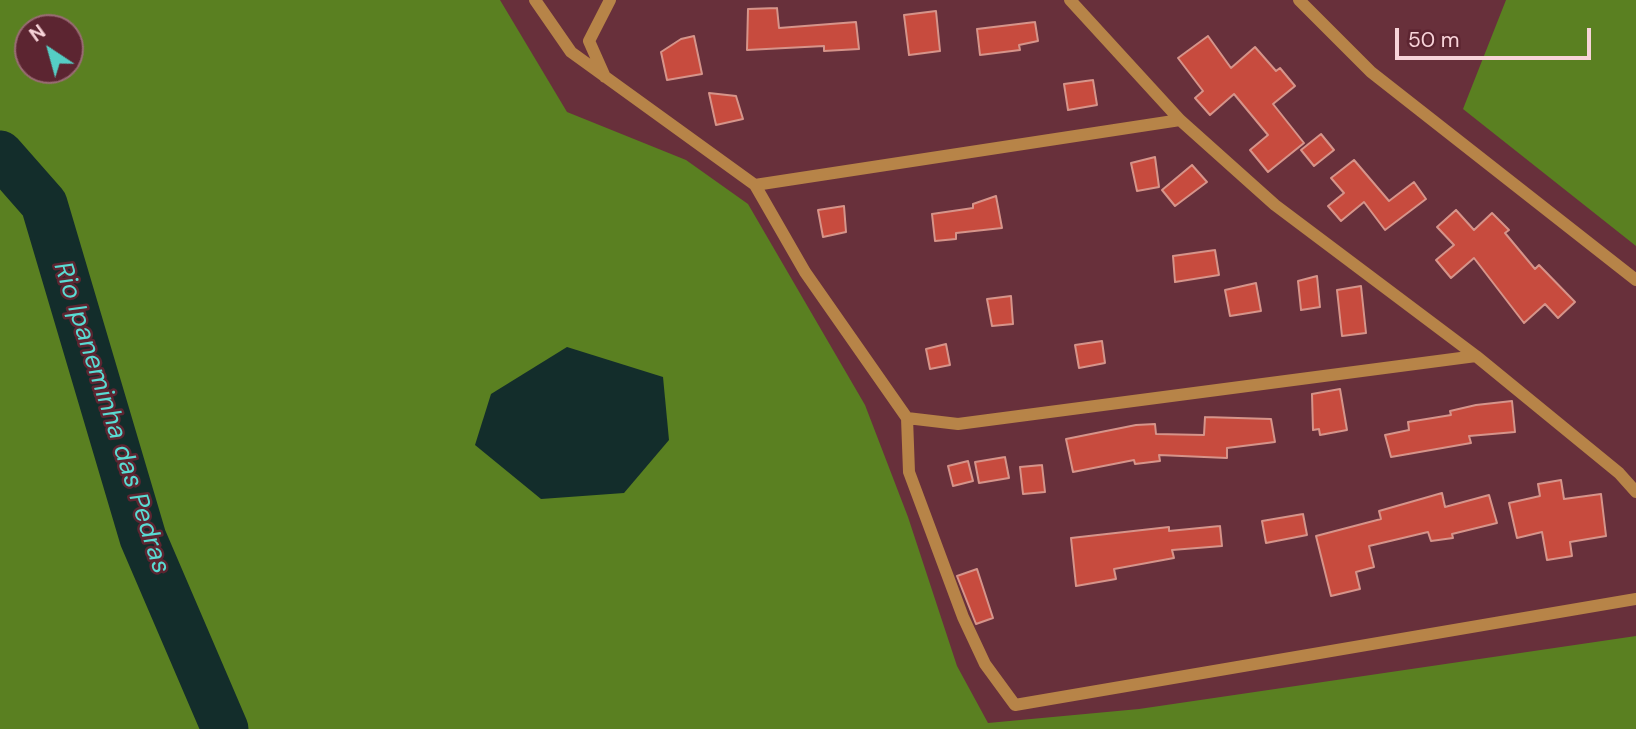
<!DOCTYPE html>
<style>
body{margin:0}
#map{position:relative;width:1636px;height:729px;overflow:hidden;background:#68303b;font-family:"DM Sans",sans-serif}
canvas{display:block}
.north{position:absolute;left:14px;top:14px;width:70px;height:70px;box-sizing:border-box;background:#5c2531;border:2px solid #9a6b74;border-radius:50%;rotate:324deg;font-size:19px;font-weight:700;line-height:28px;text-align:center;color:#f8d4d9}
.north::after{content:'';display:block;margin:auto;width:24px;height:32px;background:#55cec5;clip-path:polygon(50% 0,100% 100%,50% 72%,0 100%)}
.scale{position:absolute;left:1395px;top:28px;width:196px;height:32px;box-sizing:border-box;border:4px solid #f8d4d9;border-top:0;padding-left:9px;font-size:21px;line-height:24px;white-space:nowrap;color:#f8d4d9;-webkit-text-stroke:5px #5c2531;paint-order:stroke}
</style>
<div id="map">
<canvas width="1636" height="729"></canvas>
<div class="north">N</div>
<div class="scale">50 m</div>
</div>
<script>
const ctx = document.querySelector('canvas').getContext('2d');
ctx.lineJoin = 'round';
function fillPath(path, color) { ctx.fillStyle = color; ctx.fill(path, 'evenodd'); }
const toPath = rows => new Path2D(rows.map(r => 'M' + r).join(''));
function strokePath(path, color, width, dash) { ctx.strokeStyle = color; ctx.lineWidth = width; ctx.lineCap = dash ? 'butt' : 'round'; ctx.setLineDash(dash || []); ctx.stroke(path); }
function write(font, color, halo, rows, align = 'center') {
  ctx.font = font + ' "DM Sans",sans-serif'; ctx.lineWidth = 5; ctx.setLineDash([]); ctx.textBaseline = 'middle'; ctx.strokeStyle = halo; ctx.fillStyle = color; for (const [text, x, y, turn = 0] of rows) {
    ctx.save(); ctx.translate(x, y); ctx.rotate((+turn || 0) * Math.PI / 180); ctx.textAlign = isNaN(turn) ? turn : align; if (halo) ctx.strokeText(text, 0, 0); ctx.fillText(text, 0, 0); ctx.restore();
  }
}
const forest = toPath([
 [0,0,500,0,567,112,686,160,748,204,865,405,908,517,957,666,988,723,1139,709,1636,636,1636,729,0,729],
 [28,28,70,28,70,70,28,70],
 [1506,0,1636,0,1636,246,1463,109]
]);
const water = toPath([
 [567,347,663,377,669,440,624,493,541,499,475,445,491,394]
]);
const river = toPath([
 [0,154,44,204,143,538,225,729]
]);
const building = toPath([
 [777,8,779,28,856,22,859,49,824,51,824,46,747,50,748,9,777,8],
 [936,11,940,51,909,55,904,15,936,11],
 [1035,22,1038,41,1019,45,1020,50,980,55,977,29,1035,22],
 [694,36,702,74,667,80,661,52,681,39,694,36],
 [1208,36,1231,68,1255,47,1276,71,1280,68,1295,86,1273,104,1304,143,1268,172,1250,150,1268,135,1234,94,1210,115,1195,98,1203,91,1178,58,1208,36],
 [1093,80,1097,105,1068,110,1064,84,1093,80],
 [709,93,736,96,743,119,716,125,709,93],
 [1321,134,1334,150,1314,166,1301,150,1321,134],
 [1155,157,1159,187,1137,191,1131,163,1155,157],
 [1354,160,1389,201,1414,182,1426,199,1385,230,1364,202,1341,221,1328,206,1344,193,1331,178,1354,160],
 [1192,165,1207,182,1175,206,1162,190,1192,165],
 [996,196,1002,228,956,233,956,239,935,241,932,214,973,208,973,204,996,196],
 [844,206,846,232,823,237,818,210,844,206],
 [1456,210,1474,230,1492,213,1509,230,1505,233,1535,269,1539,265,1575,302,1558,318,1545,304,1524,323,1474,258,1451,278,1436,260,1454,245,1437,227,1456,210],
 [1215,250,1219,275,1175,282,1173,256,1215,250],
 [1317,276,1320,307,1301,310,1298,281,1317,276],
 [1256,283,1261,311,1230,316,1225,290,1256,283],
 [1361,286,1366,333,1342,336,1337,290,1361,286],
 [1011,296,1013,324,992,326,987,299,1011,296],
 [1102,341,1105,363,1079,368,1075,345,1102,341],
 [946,344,950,365,930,369,926,349,946,344],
 [1340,389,1347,430,1320,435,1319,429,1313,430,1312,394,1340,389],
 [1512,401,1515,432,1469,436,1471,443,1391,457,1385,435,1409,430,1408,422,1451,415,1450,411,1476,405,1512,401],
 [1205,417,1271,419,1275,442,1227,448,1227,458,1159,455,1160,461,1135,464,1134,460,1073,472,1066,439,1136,425,1155,424,1156,434,1204,435,1205,417],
 [1005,457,1009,478,979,483,975,462,1005,457],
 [968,461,973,481,953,486,948,466,968,461],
 [1042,465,1045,492,1023,494,1020,467,1042,465],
 [1561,480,1564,499,1601,494,1606,536,1570,542,1572,556,1547,560,1542,532,1517,538,1509,503,1540,496,1538,484,1561,480],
 [1442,493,1445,507,1489,495,1497,523,1452,534,1453,538,1431,541,1428,532,1369,546,1374,567,1356,572,1360,589,1331,596,1316,536,1381,519,1379,511,1442,493],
 [1303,514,1307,535,1266,543,1262,521,1303,514],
 [1220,526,1222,546,1172,550,1174,558,1114,569,1116,579,1076,586,1071,538,1169,527,1169,531,1220,526],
 [977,569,993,618,976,624,957,576,977,569]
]);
const minor = toPath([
 [535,0,571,52,755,185,805,272,907,418,909,472,963,617,985,664,1015,705,1636,599],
 [1070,0,1180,120,1275,205,1476,356,1619,473,1636,492],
 [1299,0,1371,72,1636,280],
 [605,77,589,41,610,0],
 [755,185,1180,120],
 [907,418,958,424,1476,356]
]);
const waterNames = [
 ["Rio Ipaneminha das Pedras",111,418,72]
];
fillPath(forest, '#5a8021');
fillPath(water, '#132d2b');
strokePath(river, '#132d2b', 47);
fillPath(building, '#c74b3e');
strokePath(building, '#d6948a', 2);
strokePath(minor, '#b78448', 12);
write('italic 26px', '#5adbd3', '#5c2531', waterNames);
</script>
